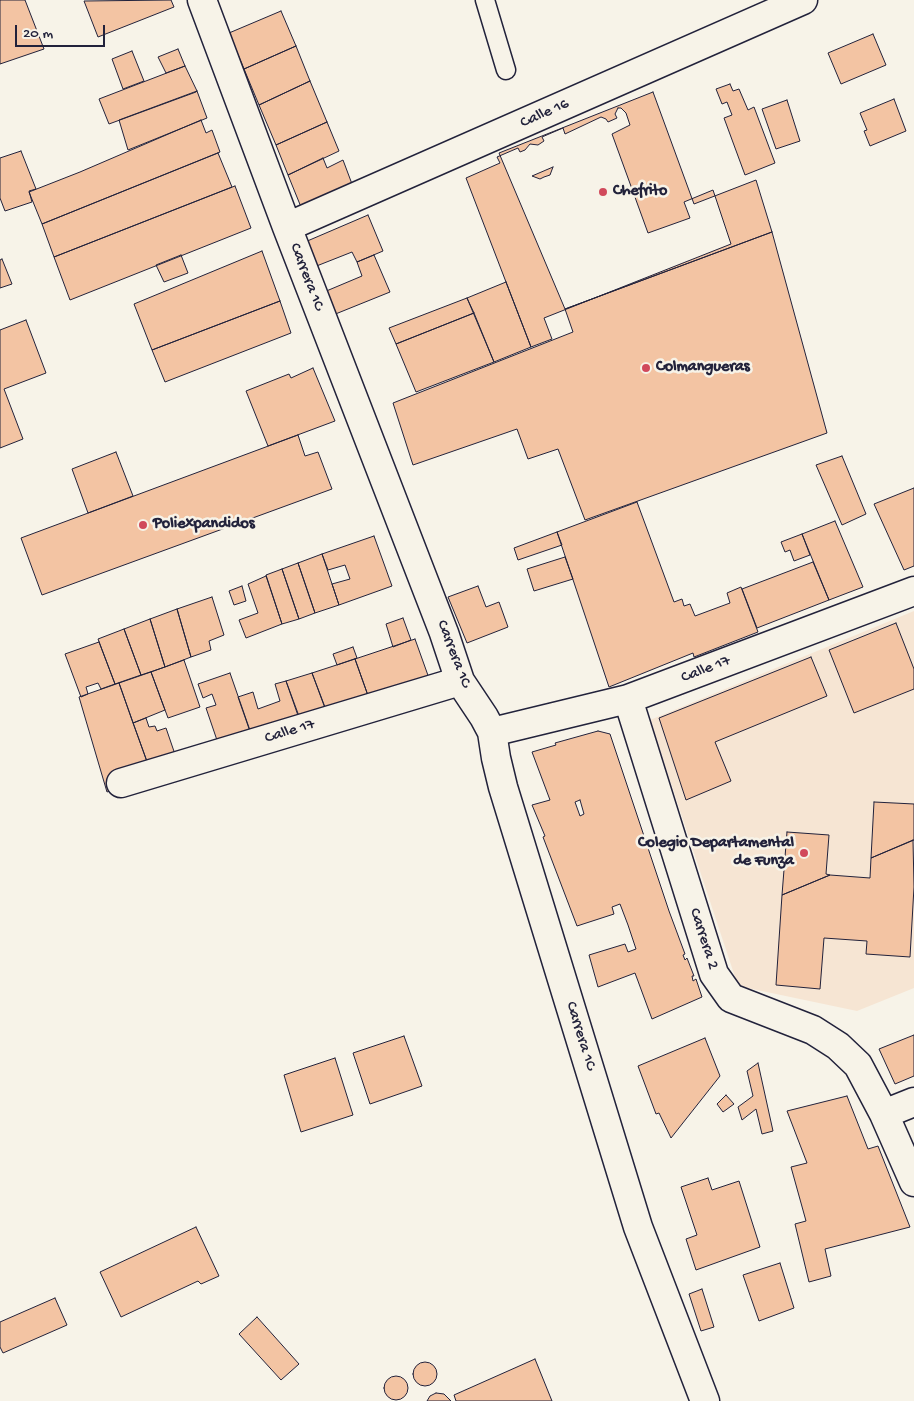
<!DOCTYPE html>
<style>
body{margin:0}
#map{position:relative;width:914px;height:1401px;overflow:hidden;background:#f7f3e8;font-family:"Gochi Hand",sans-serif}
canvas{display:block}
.scale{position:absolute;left:15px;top:25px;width:90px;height:22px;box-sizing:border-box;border:2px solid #22223b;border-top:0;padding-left:6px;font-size:15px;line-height:18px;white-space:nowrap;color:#22223b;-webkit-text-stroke:4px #f7f3e8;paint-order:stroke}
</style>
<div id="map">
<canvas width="914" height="1401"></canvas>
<div class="scale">20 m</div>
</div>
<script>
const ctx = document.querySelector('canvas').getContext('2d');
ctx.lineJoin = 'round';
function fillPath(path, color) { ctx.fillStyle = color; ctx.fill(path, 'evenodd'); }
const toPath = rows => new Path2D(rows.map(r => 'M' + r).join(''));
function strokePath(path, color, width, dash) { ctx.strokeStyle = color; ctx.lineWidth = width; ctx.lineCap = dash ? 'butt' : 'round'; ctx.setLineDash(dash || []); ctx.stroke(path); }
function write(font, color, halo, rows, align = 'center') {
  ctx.font = font + ' "Gochi Hand",sans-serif'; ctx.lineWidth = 5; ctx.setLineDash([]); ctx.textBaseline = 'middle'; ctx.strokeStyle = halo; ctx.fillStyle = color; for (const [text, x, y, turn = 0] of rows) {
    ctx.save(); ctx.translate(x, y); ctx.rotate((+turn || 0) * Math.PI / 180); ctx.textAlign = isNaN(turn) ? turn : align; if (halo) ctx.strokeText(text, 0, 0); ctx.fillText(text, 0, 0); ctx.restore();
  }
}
const built = toPath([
 [914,611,914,988,857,1011,738,986,650,720]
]);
const building = toPath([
 [0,0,25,0,44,49,0,64,0,0],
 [171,0,174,7,98,37,84,1,171,0],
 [281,11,296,46,244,69,229,33,281,11],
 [873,34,886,65,841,84,828,53,873,34],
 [296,46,310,81,259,105,244,69,296,46],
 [178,49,185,66,166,73,158,57,178,49],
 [132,51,144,81,123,89,112,59,132,51],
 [185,66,197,91,196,92,109,124,99,99,185,66],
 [310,81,327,122,276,145,259,105,310,81],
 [730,84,733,91,739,89,748,110,754,107,775,163,745,175,724,118,732,115,727,102,722,104,716,89,730,84],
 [197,91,207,118,128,150,119,120,197,91],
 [653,92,694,204,756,180,772,232,565,309,499,153,653,92],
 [894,99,906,131,870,146,864,131,867,130,860,113,894,99],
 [787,100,800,141,776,149,762,109,787,100],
 [618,108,621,108,626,113,630,125,612,134,648,233,690,218,684,202,713,190,731,244,544,318,552,339,531,347,466,178,500,163,497,157,518,148,520,152,525,150,530,144,538,145,544,141,542,137,563,128,565,134,601,117,606,119,608,122,617,118,615,114,618,108],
 [553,167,550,175,544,177,540,179,532,176,553,167],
 [201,120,206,133,212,130,220,152,42,224,29,192,80,172,201,120],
 [327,122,339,151,288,175,276,145,327,122],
 [21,151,36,189,29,191,32,202,5,211,0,198,0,158,21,151],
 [218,153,232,187,54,257,42,224,218,153],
 [323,158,327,168,343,160,352,184,301,207,288,175,323,158],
 [235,186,251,228,70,300,54,257,235,186],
 [368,215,383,251,357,262,352,252,314,267,305,242,368,215],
 [772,232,827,433,585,520,558,449,528,459,517,429,413,465,393,403,573,332,565,309,772,232],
 [262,251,280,301,152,350,134,304,262,251],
 [181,255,188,273,164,282,156,265,181,255],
 [374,255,390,292,333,315,324,292,362,276,357,262,374,255],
 [2,259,12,284,0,288,0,260,2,259],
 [506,282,531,347,494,362,467,298,506,282],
 [467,298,474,313,396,344,389,328,467,298],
 [280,301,291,333,165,382,152,350,280,301],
 [474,313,494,362,416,392,396,344,474,313],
 [26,320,46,373,4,389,23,439,0,448,0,330,26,320],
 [313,368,335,421,268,446,246,391,289,374,291,378,313,368],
 [298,435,305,456,318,452,332,489,42,595,21,538,298,435],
 [116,452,133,496,88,513,72,469,116,452],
 [842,456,866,514,842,525,816,465,842,456],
 [914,488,914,566,904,570,874,504,914,488],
 [637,502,674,602,682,599,684,606,690,604,695,616,730,603,727,593,741,587,758,632,694,657,693,653,609,687,557,532,637,502],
 [835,521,863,587,829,600,802,534,835,521],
 [557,532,562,545,518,560,514,548,557,532],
 [802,534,810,555,794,561,790,550,785,552,781,542,802,534],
 [374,536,392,586,339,605,332,584,350,579,345,565,328,570,322,554,374,536],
 [322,554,339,605,315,613,298,563,322,554],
 [565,557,573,579,534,591,527,569,565,557],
 [813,562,829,600,757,628,742,589,813,562],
 [298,563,315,613,299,619,282,569,298,563],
 [282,569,299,619,282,624,266,575,282,569],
 [266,576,282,624,246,638,239,620,258,613,248,584,266,576],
 [242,586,246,601,234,605,229,591,242,586],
 [478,586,486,607,499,602,508,627,467,643,448,597,478,586],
 [212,597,224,635,209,641,211,650,191,657,177,609,212,597],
 [177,609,191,657,165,667,150,619,177,609],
 [403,618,411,640,393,647,386,624,403,618],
 [150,619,165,667,141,675,124,629,150,619],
 [896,623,914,669,914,689,854,713,829,650,896,623],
 [124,629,141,675,115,684,98,639,124,629],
 [415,639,430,681,371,704,355,659,415,639],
 [99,642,115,684,101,689,98,683,86,687,88,694,81,697,65,654,99,642],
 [353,647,357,658,337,665,333,654,353,647],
 [811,657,827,696,715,742,731,781,686,800,659,718,811,657],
 [355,659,371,704,328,715,312,673,355,659],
 [184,660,200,707,168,718,151,672,184,660],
 [151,672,165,710,133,723,119,683,151,672],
 [230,673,253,739,220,749,206,708,216,705,212,694,203,698,198,684,230,673],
 [312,673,329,719,303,727,286,681,312,673],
 [286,681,302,727,254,743,238,697,253,692,258,709,280,701,275,684,286,681],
 [119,683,152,776,107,792,79,697,119,683],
 [146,718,149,727,155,726,157,731,166,728,179,766,152,775,133,723,146,718],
 [598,731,610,734,669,911,685,954,683,955,685,960,687,958,694,976,692,976,693,981,696,979,702,997,652,1019,635,973,598,987,589,955,625,944,628,952,636,949,628,925,620,904,612,907,614,914,577,926,543,837,545,836,532,805,550,800,532,752,556,745,555,743,598,731],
 [580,800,584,814,580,816,575,802,580,800],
 [874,802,914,804,914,840,871,858,874,802],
 [787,832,829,835,826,874,830,875,782,895,787,832],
 [913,840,914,887,910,957,866,954,867,941,824,938,820,989,776,985,782,895,830,875,870,878,871,858,913,840],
 [914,1035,914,1076,895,1084,879,1049,914,1035],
 [404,1036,422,1086,370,1104,353,1053,404,1036],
 [705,1038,720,1076,671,1138,659,1113,656,1114,638,1066,705,1038],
 [335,1058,353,1115,301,1132,284,1075,335,1058],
 [758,1063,773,1131,762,1134,756,1109,742,1120,738,1107,753,1096,747,1071,758,1063],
 [726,1095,734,1104,723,1112,717,1104,726,1095],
 [847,1096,868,1149,878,1146,910,1227,825,1249,831,1276,809,1282,795,1224,806,1221,791,1167,807,1163,787,1111,847,1096],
 [708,1178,712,1190,739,1181,760,1247,696,1270,686,1239,697,1235,681,1187,708,1178],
 [196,1227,219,1276,201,1284,198,1281,121,1317,100,1272,196,1227],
 [780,1263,794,1308,759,1321,743,1275,780,1263],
 [702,1289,714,1327,701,1331,689,1294,702,1289],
 [55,1298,67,1325,3,1353,0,1347,0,1322,55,1298],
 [257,1317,299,1364,281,1380,239,1334,257,1317],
 [535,1359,552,1401,456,1401,454,1395,535,1359],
 '413 1374a12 12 0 1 1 24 0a12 12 0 1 1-24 0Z',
 '384 1388a12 12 0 1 1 24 0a12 12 0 1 1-24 0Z',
 [436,1393,444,1394,451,1401,427,1401,430,1396,436,1393]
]);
const service = toPath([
 [485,0,506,70]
]);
const minor = toPath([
 [202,0,287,227,444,633,460,681,484,717,492,732,496,758,503,787,638,1227,705,1401],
 [287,227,803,0],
 [628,699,714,974,731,998,813,1030,838,1046,858,1065,884,1114,914,1182],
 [492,732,628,699,914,591],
 [121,783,460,681],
 [884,1114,914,1102]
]);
const markers = [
 [603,192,5,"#d1495b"],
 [646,368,5,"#d1495b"],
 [143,525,5,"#d1495b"],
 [804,853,5,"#d1495b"]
];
const streetNames = [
 ["Calle 16",545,114,-24],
 ["Carrera 1C",306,277,69],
 ["Carrera 1C",453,654,69],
 ["Calle 17",706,670,-21],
 ["Calle 17",290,732,-17],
 ["Carrera 2",703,939,72],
 ["Carrera 1C",580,1036,73]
];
const poiNames = [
 ["Chefrito",613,192],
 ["Colmangueras",656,368],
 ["Poliexpandidos",153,525],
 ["Colegio Departamental",794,844,"right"],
 ["de Funza",794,862,"right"]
];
fillPath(built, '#f6e5d3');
fillPath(building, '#f3c4a3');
strokePath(building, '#22223b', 1);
strokePath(service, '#22223b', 21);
strokePath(minor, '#22223b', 31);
strokePath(service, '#f7f3e8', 18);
strokePath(minor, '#f7f3e8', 28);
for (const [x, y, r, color] of markers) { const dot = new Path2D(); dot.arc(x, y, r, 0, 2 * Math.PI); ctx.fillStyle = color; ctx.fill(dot); strokePath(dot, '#f7f3e8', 2); }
write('16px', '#22223b', '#f7f3e8', streetNames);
write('bold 16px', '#22223b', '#f7f3e8', poiNames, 'left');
</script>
